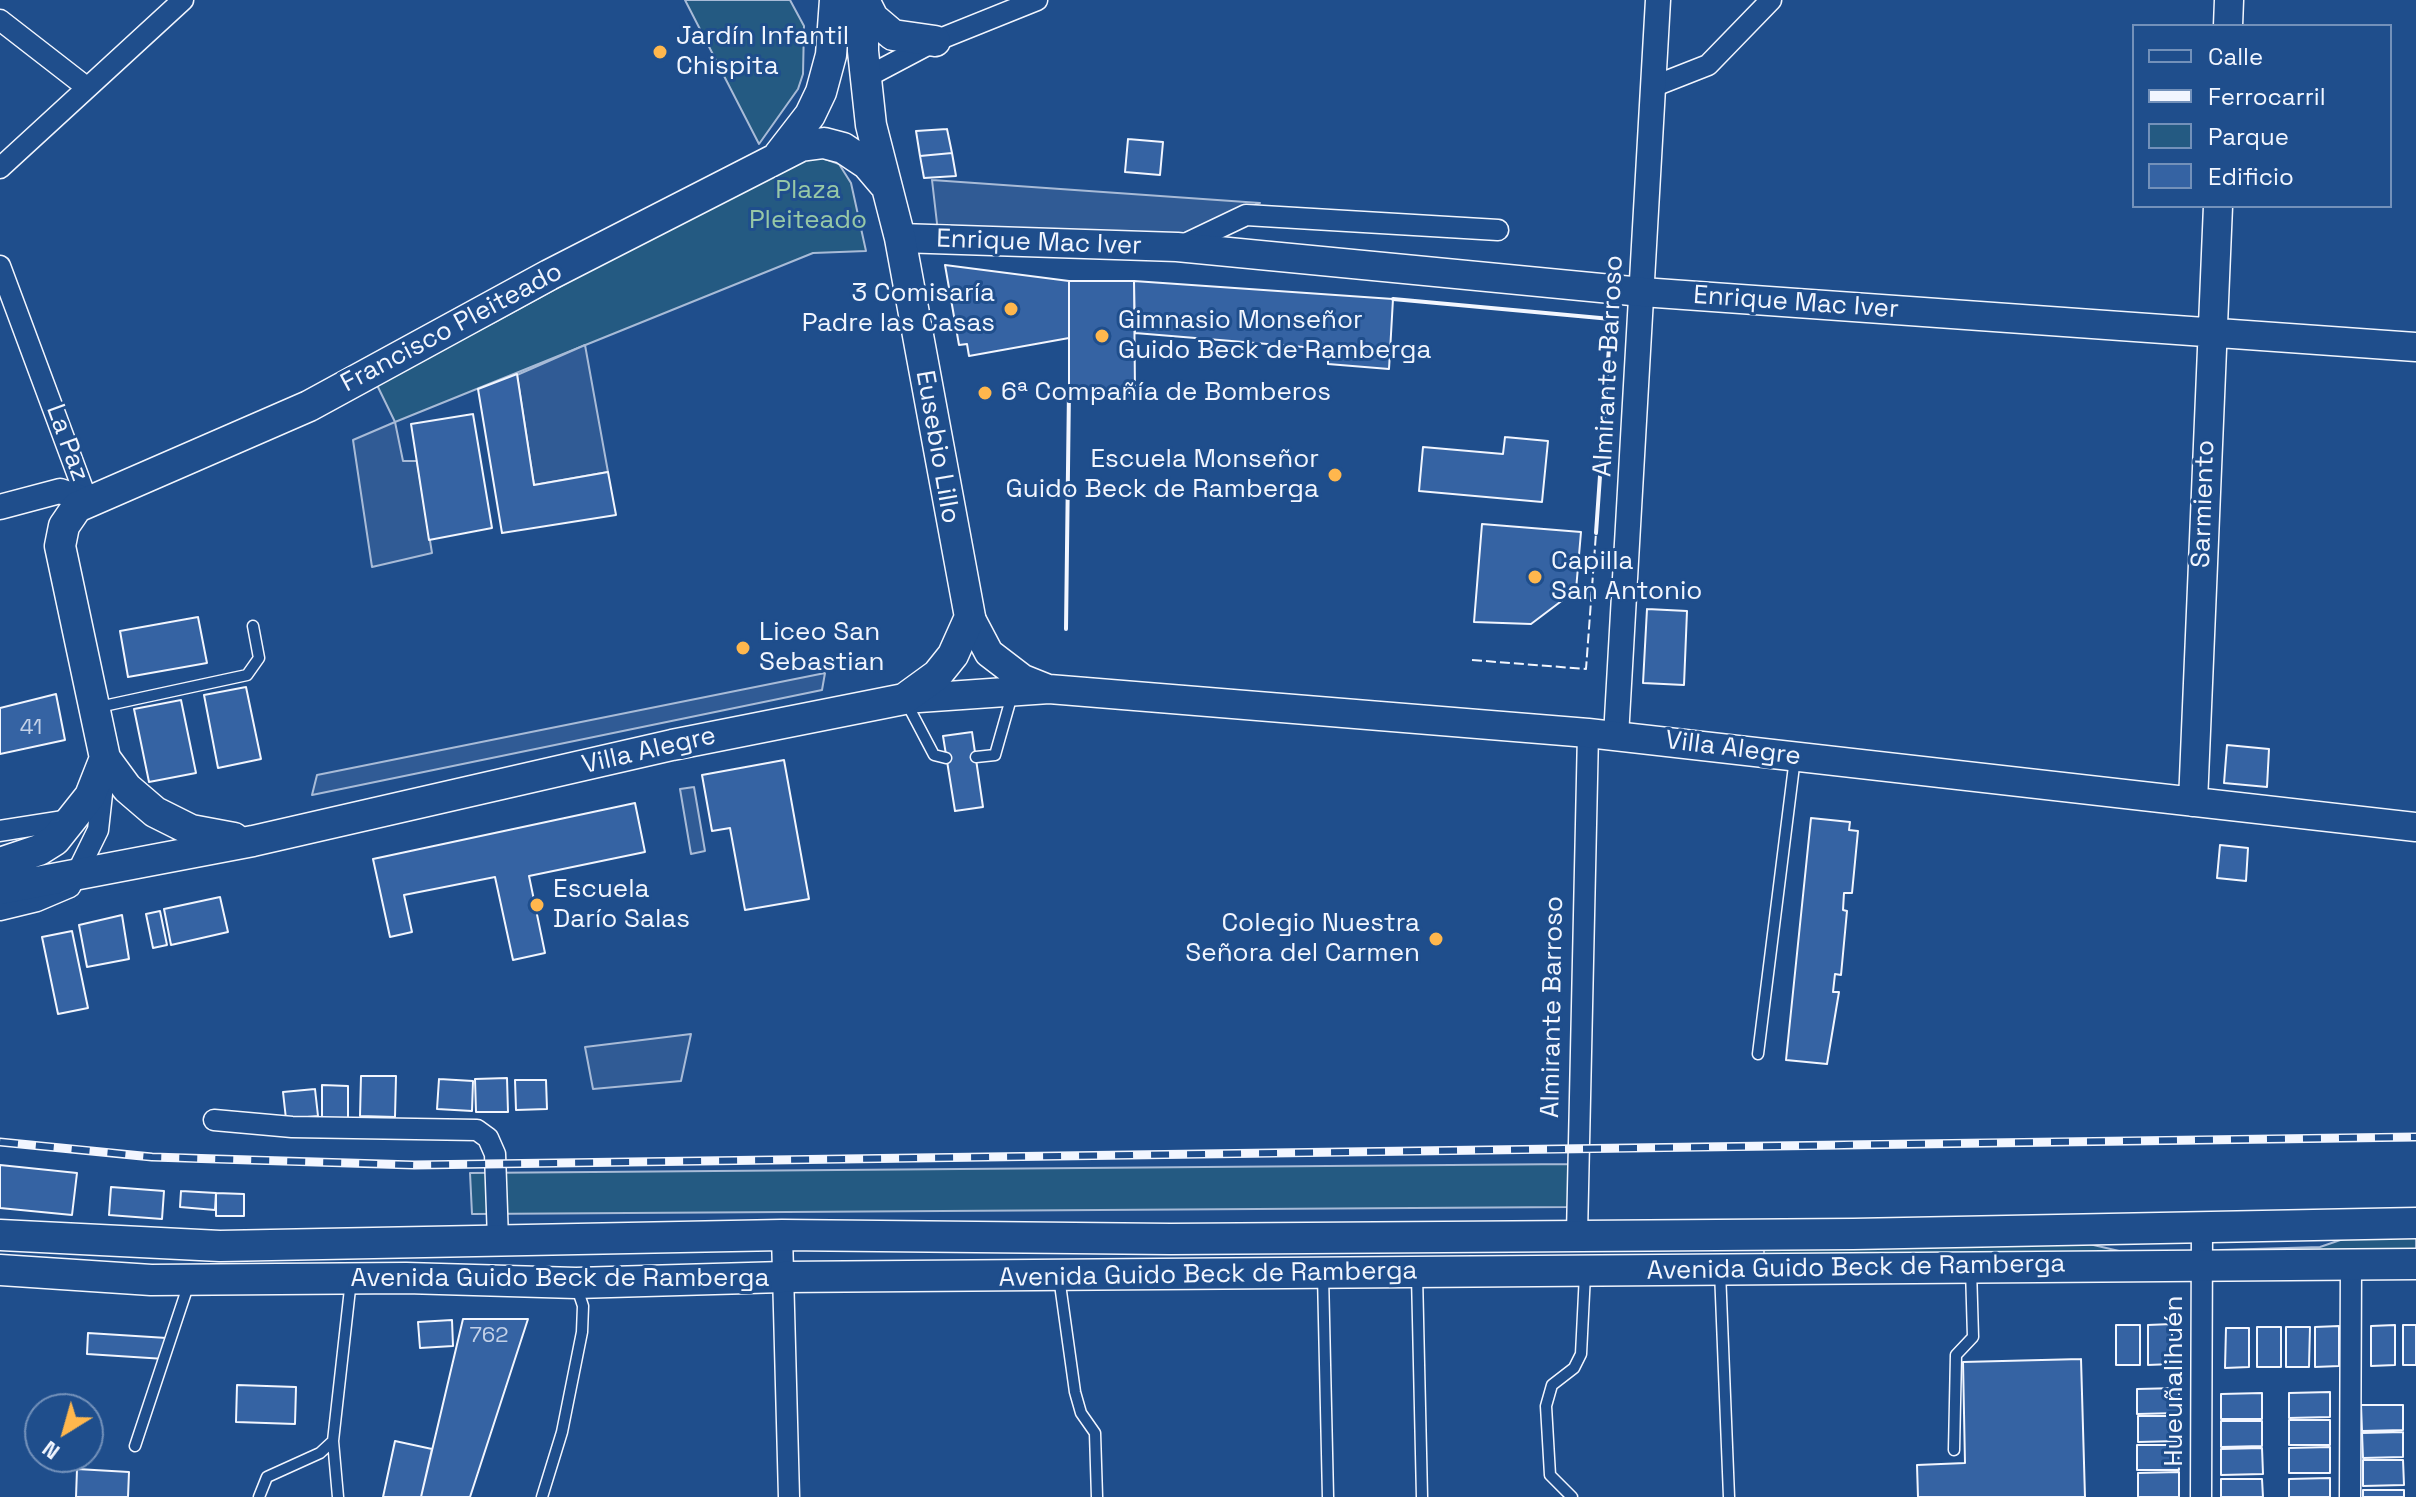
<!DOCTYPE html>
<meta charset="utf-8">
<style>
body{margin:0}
#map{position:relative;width:2416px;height:1497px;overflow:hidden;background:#1f4e8c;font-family:"Space Grotesk",sans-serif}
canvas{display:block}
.legend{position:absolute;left:2132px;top:24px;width:260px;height:184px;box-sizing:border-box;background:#1f4e8c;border:2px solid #7391ba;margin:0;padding:10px 14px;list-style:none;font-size:24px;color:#f2f6ff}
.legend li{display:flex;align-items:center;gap:16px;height:40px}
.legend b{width:40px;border:2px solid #7391ba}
.north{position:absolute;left:24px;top:1393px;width:80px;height:80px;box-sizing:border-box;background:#1f4e8c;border:2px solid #7391ba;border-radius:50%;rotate:217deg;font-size:22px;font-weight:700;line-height:32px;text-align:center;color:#f2f6ff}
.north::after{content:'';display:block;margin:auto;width:28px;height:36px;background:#ffb74d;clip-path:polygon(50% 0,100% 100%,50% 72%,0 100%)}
</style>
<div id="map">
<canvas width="2416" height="1497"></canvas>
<ul class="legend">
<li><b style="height:10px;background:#1f4e8c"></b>Calle</li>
<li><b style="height:10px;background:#f2f6ff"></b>Ferrocarril</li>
<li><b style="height:22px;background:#245a82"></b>Parque</li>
<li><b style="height:22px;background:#3563a3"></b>Edificio</li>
</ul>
<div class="north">N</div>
</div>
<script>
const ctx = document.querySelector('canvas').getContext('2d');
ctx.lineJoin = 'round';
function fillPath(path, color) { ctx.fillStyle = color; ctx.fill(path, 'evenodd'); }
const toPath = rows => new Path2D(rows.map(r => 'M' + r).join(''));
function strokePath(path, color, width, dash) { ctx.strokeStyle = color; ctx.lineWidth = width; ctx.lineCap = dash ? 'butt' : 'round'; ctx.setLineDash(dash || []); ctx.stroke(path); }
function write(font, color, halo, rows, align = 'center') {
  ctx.font = font + ' "Space Grotesk",sans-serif'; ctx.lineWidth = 6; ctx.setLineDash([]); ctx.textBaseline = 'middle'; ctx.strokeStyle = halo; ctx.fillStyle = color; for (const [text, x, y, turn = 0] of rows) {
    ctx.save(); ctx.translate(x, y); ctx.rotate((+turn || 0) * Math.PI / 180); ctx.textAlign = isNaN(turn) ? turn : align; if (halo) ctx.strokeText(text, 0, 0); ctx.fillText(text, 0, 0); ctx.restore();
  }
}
const green = toPath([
 [685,0,790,0,804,26,803,74,798,89,759,144,685,0],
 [822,158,839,164,851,183,866,251,813,253,395,422,376,383,495,322,788,162,822,158],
 [1573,1164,1571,1207,472,1214,470,1173,1573,1164],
 [2416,1236,2416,1253,2220,1255,2220,1250,2320,1247,2349,1237,2416,1236],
 [2085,1243,2119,1251,2182,1251,2181,1256,1764,1258,1764,1246,2085,1243]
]);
const parking = toPath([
 [932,180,1260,203,1185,233,938,232,932,180],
 [585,345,608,472,534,485,517,375,585,345],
 [395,422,403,461,417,461,432,553,372,567,353,440,395,422],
 [825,673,822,690,312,795,317,775,825,673],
 [694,787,705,851,691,854,680,789,694,787],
 [691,1034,681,1081,593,1089,585,1047,691,1034]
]);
const building = toPath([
 [947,129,952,153,920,156,916,131,947,129],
 [1128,139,1163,142,1160,175,1125,172,1128,139],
 [952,153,956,176,924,178,920,156,952,153],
 [945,265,1069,281,1069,338,969,356,967,344,959,345,945,265],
 [1069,281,1134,281,1135,393,1069,393,1069,281],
 [1134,281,1393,299,1389,369,1328,364,1328,349,1135,333,1134,281],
 [517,374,534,485,608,472,616,515,502,533,478,389,517,374],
 [473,414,492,528,429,540,411,424,473,414],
 [1505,437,1548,441,1542,502,1419,491,1423,447,1503,454,1505,437],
 [1482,524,1581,532,1576,590,1531,624,1474,622,1482,524],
 [1647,609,1687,611,1684,685,1643,683,1647,609],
 [198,617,207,663,128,677,120,631,198,617],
 [246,687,261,759,218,768,204,695,246,687],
 [56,694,65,740,0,754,0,708,56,694],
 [181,700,196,773,149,782,134,709,181,700],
 [972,732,983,807,955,811,943,736,972,732],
 [2227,745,2269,749,2267,787,2224,783,2227,745],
 [784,760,809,899,745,910,730,828,712,831,702,775,784,760],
 [635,803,645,852,529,876,545,953,513,960,495,877,404,895,412,932,390,937,373,859,635,803],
 [1811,818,1850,822,1849,830,1858,831,1852,893,1844,893,1843,910,1847,911,1841,975,1835,974,1833,992,1839,992,1827,1064,1786,1060,1811,818],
 [2220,845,2248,848,2246,881,2217,878,2220,845],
 [220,897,228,932,171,945,164,909,220,897],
 [160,911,167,945,153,948,146,914,160,911],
 [122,915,129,959,87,967,79,925,122,915],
 [72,931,88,1008,58,1014,42,937,72,931],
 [361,1076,396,1076,395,1117,360,1116,361,1076],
 [507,1078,508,1112,476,1112,475,1079,507,1078],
 [439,1079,473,1081,472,1111,437,1109,439,1079],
 [515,1080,546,1080,547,1109,516,1110,515,1080],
 [322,1085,348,1086,348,1119,322,1119,322,1085],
 [315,1089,318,1116,286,1119,283,1092,315,1089],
 [0,1165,77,1173,72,1215,0,1208,0,1165],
 [111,1187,164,1191,162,1219,109,1215,111,1187],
 [181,1191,216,1193,215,1210,180,1207,181,1191],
 [216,1193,244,1194,244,1216,216,1216,216,1193],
 [463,1319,528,1319,470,1497,421,1497,463,1319],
 [452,1320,453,1346,420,1348,418,1322,452,1320],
 [2172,1324,2172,1364,2148,1365,2148,1325,2172,1324],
 [2116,1325,2140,1325,2140,1365,2116,1365,2116,1325],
 [2395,1325,2395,1365,2371,1366,2371,1326,2395,1325],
 [2403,1325,2416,1325,2416,1365,2403,1365,2403,1325],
 [2339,1326,2339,1366,2315,1367,2315,1327,2339,1326],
 [2257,1327,2281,1327,2281,1367,2257,1367,2257,1327],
 [2286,1327,2310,1327,2309,1367,2286,1367,2286,1327],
 [2226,1328,2249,1328,2249,1367,2225,1368,2226,1328],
 [88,1333,167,1338,165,1359,87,1354,88,1333],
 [2081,1359,2085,1497,1918,1497,1917,1465,1965,1463,1963,1362,2081,1359],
 [237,1385,296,1387,295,1424,236,1422,237,1385],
 [2179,1388,2179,1413,2137,1414,2137,1389,2179,1388],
 [2330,1392,2330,1417,2289,1418,2289,1393,2330,1392],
 [2262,1393,2262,1419,2221,1419,2221,1394,2262,1393],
 [2361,1405,2403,1405,2403,1430,2362,1431,2361,1405],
 [2138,1416,2179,1416,2179,1441,2138,1442,2138,1416],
 [2289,1420,2330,1420,2330,1445,2289,1445,2289,1420],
 [2221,1421,2262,1421,2262,1446,2221,1447,2221,1421],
 [2403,1432,2403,1457,2363,1458,2362,1433,2403,1432],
 [395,1441,432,1449,421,1497,383,1497,395,1441],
 [2137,1445,2178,1445,2179,1470,2137,1470,2137,1445],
 [2330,1447,2330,1473,2289,1473,2289,1448,2330,1447],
 [2262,1448,2263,1474,2221,1475,2221,1449,2262,1448],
 [2363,1460,2403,1460,2404,1485,2363,1486,2363,1460],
 [77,1469,129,1472,128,1497,76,1497,77,1469],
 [2179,1472,2179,1497,2138,1497,2138,1473,2179,1472],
 [2330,1478,2330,1497,2289,1497,2289,1479,2330,1478],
 [2221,1479,2262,1479,2263,1497,2221,1497,2221,1479],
 [2363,1490,2404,1490,2404,1497,2363,1497,2363,1490]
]);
const service = toPath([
 [905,700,934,755,946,758],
 [99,707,247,675,259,658,253,626],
 [976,757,995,755,1012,695],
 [1758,1054,1795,758],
 [1720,1271,1729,1497],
 [1323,1275,1328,1497],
 [1417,1275,1422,1497],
 [1059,1277,1075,1392,1081,1413,1095,1433,1097,1497],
 [135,1446,189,1283],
 [1954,1450,1956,1355,1973,1337,1971,1269],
 [259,1497,267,1477,320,1453,333,1441],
 [338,1497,333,1441,351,1280],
 [542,1497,562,1432,582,1332,583,1306,576,1285],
 [1572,1497,1550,1475,1546,1406,1552,1385,1574,1368,1581,1354,1585,1274]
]);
const minor = toPath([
 [0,20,85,86],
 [865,78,935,41,1037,0],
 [1652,87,1708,65,1771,0],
 [0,168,183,0],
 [1181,246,1246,215,1498,230],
 [0,266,87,500],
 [0,831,75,819],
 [0,910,37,901,70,887,98,830,104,776],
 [214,1120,292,1127,477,1130,488,1138,495,1154,498,1240],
 [1577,1234,1588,733],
 [782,1235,789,1497],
 [2201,1497,2202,1227],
 [2350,1497,2351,1265]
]);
const tertiary = toPath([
 [0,507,60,491,87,500],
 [1616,736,1658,0]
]);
const secondary = toPath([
 [2228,26,2229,0],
 [900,238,1177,247,1642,292,2416,347],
 [970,617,989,653,1023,679,1048,689],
 [904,699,1049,689,1588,733,2416,827],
 [2193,802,2218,206]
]);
const primary = toPath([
 [864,0,873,18,893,35,935,41],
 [779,155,810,115,821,92,831,55,835,0],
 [234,838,191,830,155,812,127,788,105,758,60,546,64,526,77,507,309,406,549,275,801,146,824,143,843,148,867,164,884,184],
 [0,863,39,850,55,840,90,796,105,758],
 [0,889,253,841,672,745,904,699,937,675,953,655,970,617,900,238,871,125,863,51,863,0],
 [0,1235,220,1246,782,1235,1171,1239,1853,1234,2416,1223],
 [0,1270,151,1280,406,1278,576,1283,783,1277,2416,1264]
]);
const rail = toPath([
 [0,1142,152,1157,414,1165,2416,1137]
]);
const fence = toPath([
 [1472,660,1586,669,1596,533]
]);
const wall = toPath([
 [1393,299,1611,319,1596,533],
 [1066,629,1069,389]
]);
const markers = [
 [660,52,8,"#ffb74d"],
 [1011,309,8,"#ffb74d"],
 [1102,336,8,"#ffb74d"],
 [985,393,8,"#ffb74d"],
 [1335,475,8,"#ffb74d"],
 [1535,577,8,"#ffb74d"],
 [743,648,8,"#ffb74d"],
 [537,905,8,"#ffb74d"],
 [1436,939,8,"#ffb74d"]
];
const numberNames = [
 ["41",31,728],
 ["762",489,1336]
];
const poiNames = [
 ["Jardín Infantil",676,37],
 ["Chispita",676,67],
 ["3 Comisaría",995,294,"right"],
 ["Padre las Casas",995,324,"right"],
 ["Gimnasio Monseñor",1118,321],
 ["Guido Beck de Ramberga",1118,351],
 ["6ª Compañía de Bomberos",1001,393],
 ["Escuela Monseñor",1319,460,"right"],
 ["Guido Beck de Ramberga",1319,490,"right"],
 ["Capilla",1551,562],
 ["San Antonio",1551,592],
 ["Liceo San",759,633],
 ["Sebastian",759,663],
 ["Escuela",553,890],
 ["Darío Salas",553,920],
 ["Colegio Nuestra",1420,924,"right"],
 ["Señora del Carmen",1420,954,"right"]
];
const parkNames = [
 ["Plaza",808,191],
 ["Pleiteado",808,221]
];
const streetNames = [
 ["Enrique Mac Iver",1039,243,2],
 ["Enrique Mac Iver",1796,303,4],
 ["Francisco Pleiteado",452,328,-28],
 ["Almirante Barroso",1609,366,-87],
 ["La Paz",67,443,70],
 ["Eusebio Lillo",937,447,80],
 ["Sarmiento",2204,504,-88],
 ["Villa Alegre",1733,749,7],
 ["Villa Alegre",649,751,-13],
 ["Almirante Barroso",1553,1007,-89],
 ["Avenida Guido Beck de Ramberga",1856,1268,-1],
 ["Avenida Guido Beck de Ramberga",1208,1275,-1],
 ["Avenida Guido Beck de Ramberga",560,1279],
 ["Hueuñalihuén",2175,1381,-90]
];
fillPath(green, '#245a82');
strokePath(green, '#a8bbd7', 2);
fillPath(parking, '#305b95');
strokePath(parking, '#a8bbd7', 2);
fillPath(building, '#3563a3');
strokePath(building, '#f2f6ff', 2);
strokePath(service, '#f2f6ff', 13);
strokePath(minor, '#f2f6ff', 23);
strokePath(tertiary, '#f2f6ff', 27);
strokePath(secondary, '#f2f6ff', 31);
strokePath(primary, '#f2f6ff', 33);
strokePath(service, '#1f4e8c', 10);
strokePath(minor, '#1f4e8c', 20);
strokePath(tertiary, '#1f4e8c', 24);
strokePath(secondary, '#1f4e8c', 28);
strokePath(primary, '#1f4e8c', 30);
strokePath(rail, '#f2f6ff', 9);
strokePath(rail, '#1f4e8c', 6, [18]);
strokePath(fence, '#f2f6ff', 2, [10, 4]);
strokePath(wall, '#f2f6ff', 4);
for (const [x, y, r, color] of markers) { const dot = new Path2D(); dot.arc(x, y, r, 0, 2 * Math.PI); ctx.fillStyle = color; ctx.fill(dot); strokePath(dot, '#1f4e8c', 3); }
write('22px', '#c3d1e8', null, numberNames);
write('26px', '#f2f6ff', '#1f4e8c', poiNames, 'left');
write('26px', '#97c8a6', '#1f4e8c', parkNames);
write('26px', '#f2f6ff', '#1f4e8c', streetNames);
</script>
